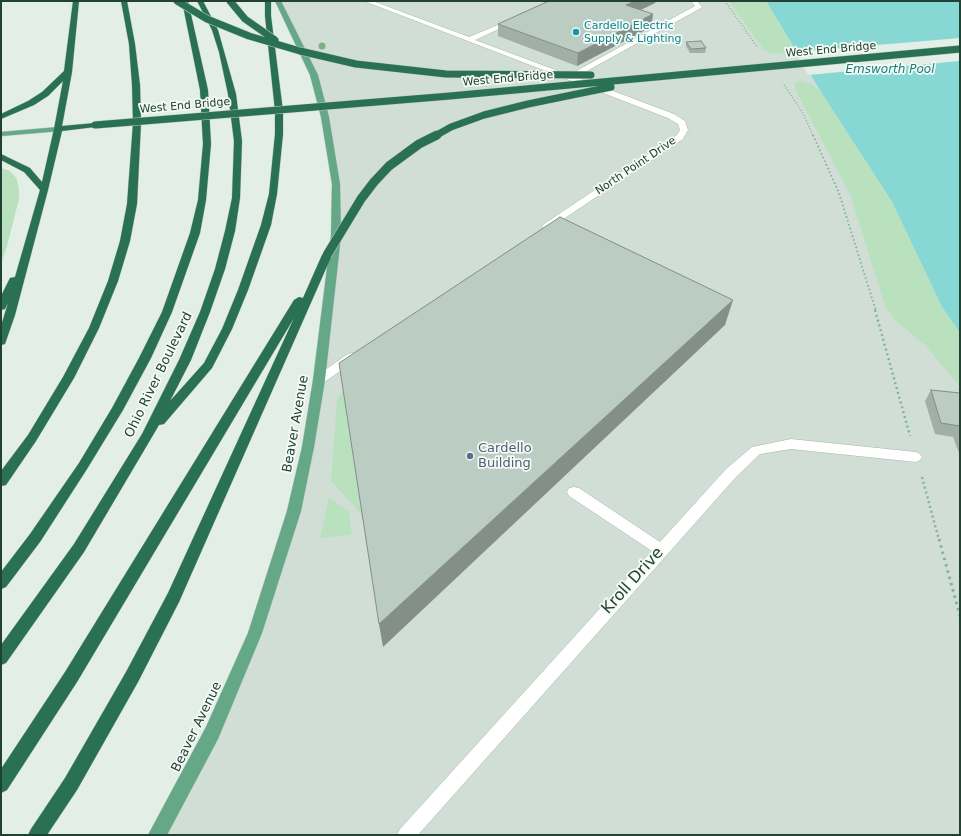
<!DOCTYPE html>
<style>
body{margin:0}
#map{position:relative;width:961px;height:836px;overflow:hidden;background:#e3eee7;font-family:"DejaVu Sans",sans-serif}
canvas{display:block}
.frame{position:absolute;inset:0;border:2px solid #214232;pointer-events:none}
</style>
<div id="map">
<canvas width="961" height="836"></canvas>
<div class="frame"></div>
</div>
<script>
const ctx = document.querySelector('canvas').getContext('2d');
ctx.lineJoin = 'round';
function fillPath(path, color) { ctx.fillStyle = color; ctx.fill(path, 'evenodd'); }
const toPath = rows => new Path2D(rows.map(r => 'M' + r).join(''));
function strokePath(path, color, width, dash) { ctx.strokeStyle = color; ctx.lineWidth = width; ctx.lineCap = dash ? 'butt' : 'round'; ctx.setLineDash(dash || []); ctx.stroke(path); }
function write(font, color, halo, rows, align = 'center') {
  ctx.font = font + ' "DejaVu Sans",sans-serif'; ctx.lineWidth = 3.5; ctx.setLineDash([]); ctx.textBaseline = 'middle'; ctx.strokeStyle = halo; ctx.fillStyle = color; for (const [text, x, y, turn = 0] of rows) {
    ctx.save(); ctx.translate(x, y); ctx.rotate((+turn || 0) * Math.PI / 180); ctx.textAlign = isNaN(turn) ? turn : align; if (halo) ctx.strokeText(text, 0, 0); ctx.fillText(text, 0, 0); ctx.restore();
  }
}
const built = toPath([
 [278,1,766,1,821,92,870,168,942,307,960,333,960,835,157,835,212,733,294,511,319,380,336,184,320,94]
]);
const green = toPath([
 [729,1,766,1,795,49,794,51,777,54,770,53,764,50],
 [799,81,811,84,821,92,892,202,942,307,960,333,960,387,925,345,896,321,885,306,850,194,796,91,794,84],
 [1,168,10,171,17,179,19,190,19,199,7,246,1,264],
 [344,391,364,521,355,507,331,481,337,400,340,394],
 [329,497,349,512,352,535,320,538]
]);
const water = toPath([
 [766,1,960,1,960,333,942,307,892,202,821,92]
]);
const pier = toPath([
 [960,38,960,61,808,75,795,52]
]);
const pathFar3 = toPath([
 [725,1,758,48],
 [784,85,803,113,813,136]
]);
const pathFar2 = toPath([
 [813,135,839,193,876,311]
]);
const pathFar1 = toPath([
 [875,310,910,436],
 [922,477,939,540]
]);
const path = toPath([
 [939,539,960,616]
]);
const minor = toPath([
 [364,1,373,1,469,37,510,20,514,20,514,22,475,40,569,75,695,6,691,1,697,1,702,7,701,8,576,77,674,114,685,121,688,130,683,139,550,228,544,228,542,226,544,224,677,135,680,130,678,124,668,118,364,1],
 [352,353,356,354,358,357,356,360,323,383,315,383,313,380,315,377,348,354,352,353],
 [791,439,916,452,920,454,922,457,920,460,916,462,791,449,760,454,736,477,418,835,397,835,400,829,652,551,569,496,567,492,569,488,574,487,579,488,660,542,726,469,752,447,791,439]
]);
const major = toPath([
 [275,1,281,1,318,75,329,117,340,184,341,236,325,380,314,447,301,511,262,633,218,739,167,835,148,835,206,727,248,633,287,511,302,447,313,380,331,236,332,184,321,117,310,75,275,1],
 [58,127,61,127,61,131,1,136,1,132,58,127]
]);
const highway = toPath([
 [73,1,79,1,72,72,62,126,95,123,99,125,95,127,62,131,48,190,15,315,6,341,5,344,1,345,1,326,8,303,5,309,1,310,1,296,10,278,15,277,40,190,24,172,1,160,1,154,30,168,42,182,54,129,63,81,48,96,34,105,1,119,1,114,28,101,42,92,64,71,73,1],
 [121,1,127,1,135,44,140,85,141,123,137,204,130,241,118,281,99,328,74,378,36,441,6,485,1,486,1,471,28,435,63,377,89,328,108,281,120,241,127,204,133,123,132,85,129,44,121,1],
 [182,1,188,1,208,90,211,144,206,200,200,233,172,312,151,358,123,410,87,469,40,542,6,587,1,589,1,572,30,534,79,463,112,408,139,358,162,312,190,233,198,200,203,144,200,90,182,1],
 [197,1,203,1,218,30,236,94,242,141,240,198,235,231,225,269,210,312,191,360,170,401,204,363,222,329,238,290,261,225,269,194,275,134,275,111,265,16,265,1,271,1,271,16,283,111,283,134,277,194,271,225,248,290,232,329,212,368,164,424,159,425,84,552,6,663,1,665,1,645,74,544,142,434,179,360,200,312,215,269,225,231,232,198,234,141,228,94,219,52,212,30,197,1],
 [327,252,332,255,179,602,138,682,77,790,47,835,28,835,31,829,65,778,126,672,168,593,294,318,77,682,7,790,1,793,1,769,65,672,294,300,299,297,303,298,322,255,327,252]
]);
const highwayBridgeFar1 = toPath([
 [177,1,207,19,249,36,300,51,356,64,446,74,591,75],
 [230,1,245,19,275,40],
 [95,125,450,96,960,49],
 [435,136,451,127,484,115,528,104,611,87]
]);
const highwayBridge = toPath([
 [327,255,361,199,374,182,389,166,419,144,437,135]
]);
const trees = [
 [322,46]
];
const wall = toPath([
 [549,1,656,1,655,3,640,10,653,14,651,27,577,66,498,36,498,24],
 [686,42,706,48,705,53,690,53,686,46],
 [931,390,960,393,960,456,953,437,935,434,925,401]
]);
const shadedWall = toPath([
 [635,1,656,1,655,3,624,18,626,5],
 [653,14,651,27,577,66,578,53],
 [733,300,725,325,383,647,379,624]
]);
const building = toPath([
 [549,1,635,1,626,5,653,14,578,53,498,24,549,1],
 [701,41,706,48,691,49,686,42,701,41],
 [560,217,733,300,379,624,339,363,560,217],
 [931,390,960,393,960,426,941,423,931,390]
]);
const markers = [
 [576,32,4,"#0f9aa8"],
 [470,456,4,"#5c6f8a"]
];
const farCulturenames = [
 ["Cardello Electric",584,26],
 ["Supply & Lighting",584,39]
];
const farStreetnames = [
 ["West End Bridge",831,50,-5],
 ["West End Bridge",508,79,-5],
 ["West End Bridge",185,106,-5],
 ["North Point Drive",636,166,-34]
];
const farWaternames = [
 ["Emsworth Pool",890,70]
];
const streetNames = [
 ["Ohio River Boulevard",159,375,-64],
 ["Beaver Avenue",296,424,-80],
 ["Beaver Avenue",197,727,-64]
];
const serviceNames = [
 ["Cardello",478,449],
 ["Building",478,464]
];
const nearStreetnames = [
 ["Kroll Drive",633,581,-48]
];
fillPath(built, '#d1ded6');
fillPath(green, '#bae1bd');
fillPath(water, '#87d8d4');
fillPath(pier, '#e3eee7');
strokePath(minor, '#a5b7ad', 1);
strokePath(major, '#c1cac6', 1);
strokePath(highway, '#c1cac6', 1);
strokePath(pathFar3, '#81b59a', 1.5, [1, 2]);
strokePath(pathFar2, '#81b59a', 2, [1.5, 2.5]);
strokePath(pathFar1, '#81b59a', 2.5, [2, 3]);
strokePath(path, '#81b59a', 3, [2.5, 4]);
fillPath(minor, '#fff');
fillPath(major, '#64a888');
fillPath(highway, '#2a7153');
strokePath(highwayBridgeFar1, '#c1cac6', 8, []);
strokePath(highwayBridge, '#c1cac6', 10, []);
strokePath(highwayBridgeFar1, '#2a7153', 7);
strokePath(highwayBridge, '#2a7153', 9);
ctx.fillStyle = '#7cb086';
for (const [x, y] of trees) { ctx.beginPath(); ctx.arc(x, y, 3.5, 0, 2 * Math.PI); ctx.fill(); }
fillPath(wall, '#a1afa7');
fillPath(shadedWall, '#838f88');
fillPath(building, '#bbccc2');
strokePath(building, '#838f88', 1);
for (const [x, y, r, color] of markers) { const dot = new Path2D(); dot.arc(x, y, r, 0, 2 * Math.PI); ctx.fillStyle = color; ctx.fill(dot); strokePath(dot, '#f4faf6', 1.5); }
write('11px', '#0d838f', '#f4faf6', farCulturenames, 'left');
write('11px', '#214232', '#f4faf6', farStreetnames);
write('italic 12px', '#157e7a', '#f4faf6', farWaternames);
write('13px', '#214232', '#f4faf6', streetNames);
write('13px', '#4e5e75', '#f4faf6', serviceNames, 'left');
write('16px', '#214232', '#f4faf6', nearStreetnames);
</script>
